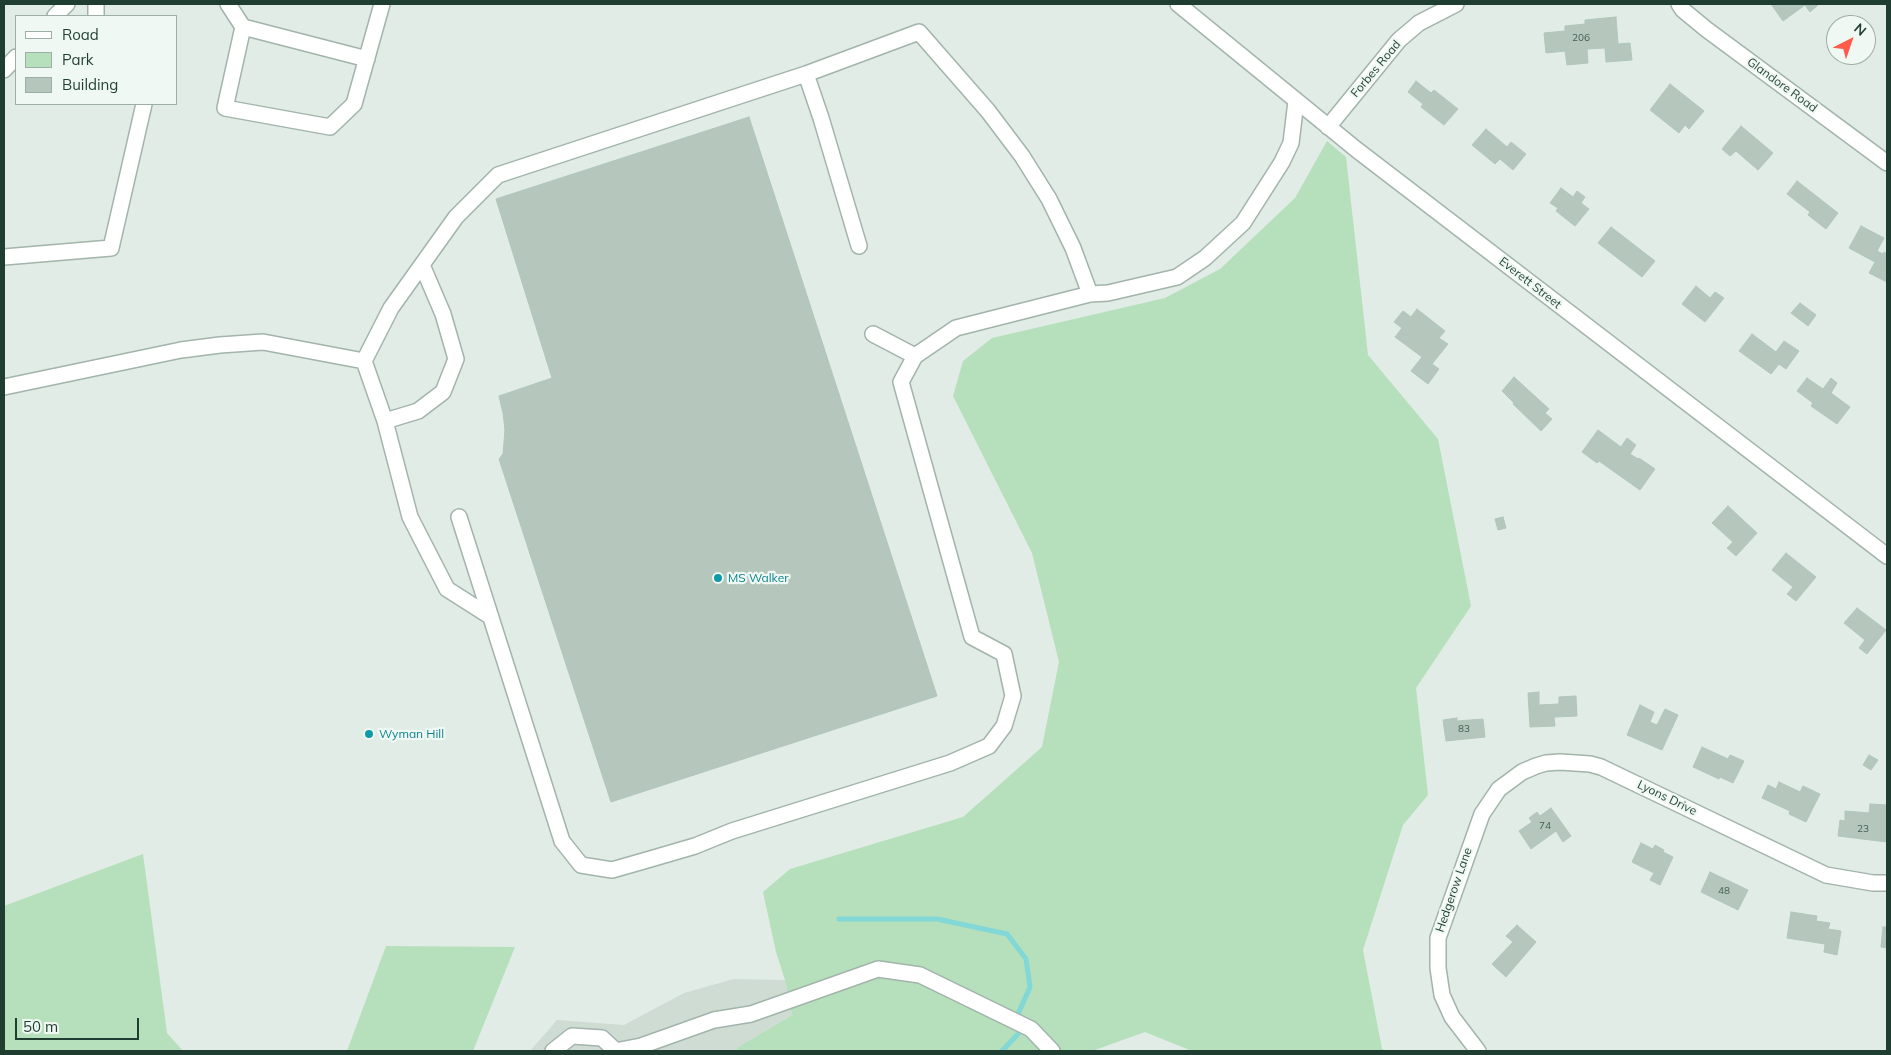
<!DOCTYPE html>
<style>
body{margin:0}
#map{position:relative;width:1891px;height:1055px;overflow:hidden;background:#e0ece5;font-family:Mulish,sans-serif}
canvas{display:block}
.frame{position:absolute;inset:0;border:5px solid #1f3e31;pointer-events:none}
.legend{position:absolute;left:15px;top:15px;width:162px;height:90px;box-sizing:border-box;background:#f0f8f3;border:1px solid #9caea5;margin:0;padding:6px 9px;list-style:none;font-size:15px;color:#1f3e31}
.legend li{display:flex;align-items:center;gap:10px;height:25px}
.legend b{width:25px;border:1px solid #9caea5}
.north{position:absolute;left:1826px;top:15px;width:50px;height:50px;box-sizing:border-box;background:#f0f8f3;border:1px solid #9caea5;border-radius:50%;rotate:41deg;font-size:14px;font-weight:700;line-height:20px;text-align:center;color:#1f3e31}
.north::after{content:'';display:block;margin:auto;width:18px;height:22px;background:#ff5b4b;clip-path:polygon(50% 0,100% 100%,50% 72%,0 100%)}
.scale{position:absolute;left:15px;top:1018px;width:124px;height:22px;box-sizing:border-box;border:2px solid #1f3e31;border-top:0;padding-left:6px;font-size:15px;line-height:18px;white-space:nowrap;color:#1f3e31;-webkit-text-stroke:4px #f0f8f3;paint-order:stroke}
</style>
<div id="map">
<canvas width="1891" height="1055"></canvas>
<div class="frame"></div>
<ul class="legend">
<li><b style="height:6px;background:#fff"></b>Road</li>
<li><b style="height:14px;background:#b6e0bb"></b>Park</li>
<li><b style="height:14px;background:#b5c7bd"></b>Building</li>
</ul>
<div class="north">N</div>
<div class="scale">50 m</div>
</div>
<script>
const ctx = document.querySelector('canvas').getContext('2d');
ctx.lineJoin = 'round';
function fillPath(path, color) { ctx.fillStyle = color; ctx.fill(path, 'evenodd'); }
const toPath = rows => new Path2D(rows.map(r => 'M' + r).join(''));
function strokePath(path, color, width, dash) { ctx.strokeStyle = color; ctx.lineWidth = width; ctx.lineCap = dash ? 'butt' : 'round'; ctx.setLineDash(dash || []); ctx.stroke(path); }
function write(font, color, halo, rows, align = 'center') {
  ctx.font = font + ' Mulish,sans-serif'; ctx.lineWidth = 4.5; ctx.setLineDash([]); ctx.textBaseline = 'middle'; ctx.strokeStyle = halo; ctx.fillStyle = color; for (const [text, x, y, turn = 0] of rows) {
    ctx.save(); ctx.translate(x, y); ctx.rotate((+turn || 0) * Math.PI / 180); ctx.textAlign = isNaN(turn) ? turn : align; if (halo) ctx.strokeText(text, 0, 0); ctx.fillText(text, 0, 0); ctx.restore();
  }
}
const built = toPath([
 [734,979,785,980,792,1015,738,1047,737,1051,530,1051,557,1020,624,1025,684,993]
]);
const green = toPath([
 [1327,141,1346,157,1368,355,1438,439,1471,606,1416,688,1428,795,1403,825,1363,950,1382,1049,1388,1051,1192,1051,1145,1032,1092,1051,737,1051,738,1047,792,1015,785,980,776,952,763,892,790,869,963,817,1042,747,1059,662,1032,553,953,396,963,361,992,338,1165,298,1220,269,1295,198],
 [143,854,167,1033,183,1051,4,1051,4,906],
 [386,946,515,947,473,1051,347,1051]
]);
const stream = toPath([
 [839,919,937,919,1007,934,1026,959,1030,987,1018,1014],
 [1002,1051,1018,1034]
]);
const building = toPath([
 [1771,4,1817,4,1818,5,1810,12,1805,5,1783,21,1771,4],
 [1616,17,1618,44,1630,43,1632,60,1606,62,1605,48,1587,49,1588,63,1567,65,1565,51,1546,53,1544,33,1565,31,1565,26,1585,24,1585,20,1616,17],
 [1416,81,1431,93,1434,90,1458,109,1444,125,1421,107,1423,104,1408,92,1416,81],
 [1670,84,1704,111,1689,129,1685,125,1679,133,1650,110,1670,84],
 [749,117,937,696,611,802,499,459,503,454,505,430,503,413,499,396,552,378,496,199,749,117],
 [1741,126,1773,153,1758,170,1736,151,1730,156,1722,149,1741,126],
 [1486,129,1507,147,1511,142,1526,154,1513,170,1500,159,1495,164,1472,145,1486,129],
 [1797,181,1838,213,1826,229,1808,215,1810,212,1787,194,1797,181],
 [1561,188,1573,197,1577,191,1585,197,1581,203,1589,209,1575,226,1556,211,1558,208,1550,203,1561,188],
 [1861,226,1884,238,1877,251,1883,254,1884,252,1887,254,1887,282,1869,273,1875,262,1849,248,1861,226],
 [1611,227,1655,261,1642,277,1598,243,1611,227],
 [1696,286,1710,298,1715,292,1724,298,1705,322,1682,304,1696,286],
 [1800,303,1816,315,1808,326,1791,313,1800,303],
 [1417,309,1445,331,1439,338,1448,344,1432,364,1439,369,1428,384,1411,371,1422,357,1395,337,1402,328,1394,322,1403,311,1411,317,1417,309],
 [1752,334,1776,352,1784,341,1799,351,1786,369,1779,364,1771,374,1739,351,1752,334],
 [1514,377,1549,409,1545,413,1552,419,1541,431,1513,404,1514,403,1502,391,1514,377],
 [1807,378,1823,389,1831,378,1837,383,1831,393,1850,407,1837,424,1811,406,1813,403,1797,391,1807,378],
 [1598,430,1621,447,1627,438,1636,445,1630,454,1638,459,1639,458,1655,469,1640,490,1599,461,1597,463,1582,452,1598,430],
 [1728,506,1757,533,1736,556,1727,548,1733,542,1712,523,1728,506],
 [1503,517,1506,528,1498,530,1495,519,1503,517],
 [1786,553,1816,577,1796,601,1787,594,1793,587,1772,570,1786,553],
 [1857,608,1886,630,1867,654,1859,648,1865,640,1844,623,1857,608],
 [1539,692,1539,705,1559,704,1559,697,1576,696,1577,716,1554,717,1555,726,1530,727,1528,693,1539,692],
 [1640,705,1654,712,1650,722,1657,725,1665,709,1678,715,1662,750,1627,735,1640,705],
 [1457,718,1457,721,1483,719,1485,737,1446,741,1443,720,1457,718],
 [1702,747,1728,759,1730,755,1744,761,1733,783,1720,777,1719,779,1693,767,1702,747],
 [1869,755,1878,760,1871,770,1863,765,1869,755],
 [1779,782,1800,792,1803,786,1820,794,1806,822,1789,814,1790,811,1762,798,1768,785,1776,789,1779,782],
 [1870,804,1887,805,1887,842,1838,836,1840,820,1845,821,1845,811,1869,813,1870,804],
 [1551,808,1571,836,1563,842,1556,831,1531,849,1519,831,1532,822,1529,818,1537,812,1540,816,1551,808],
 [1641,843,1653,849,1655,845,1664,850,1663,852,1673,857,1660,885,1650,880,1654,873,1632,862,1641,843],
 [1710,872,1748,890,1738,910,1701,892,1710,872],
 [1791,912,1817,916,1816,921,1830,923,1828,929,1841,931,1837,955,1824,952,1825,944,1787,938,1791,912],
 [1517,925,1536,942,1506,977,1492,964,1513,942,1506,936,1517,925],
 [1883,927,1887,927,1887,948,1881,947,1883,927]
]);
const minor = toPath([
 [228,4,243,27,225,108,330,127,354,104,382,4],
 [1178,4,1357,150,1887,556],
 [1679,4,1683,10,1706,29,1887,163],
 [55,16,67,4],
 [96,16,96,4],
 [243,27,367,59],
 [4,70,16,57],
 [806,74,919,32,988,111,1022,156,1049,199,1073,248,1090,294],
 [1328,127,1399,40,1419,23,1456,4],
 [4,257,111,248,144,104],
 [873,334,915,356,956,328,1090,294,1108,293,1177,277,1205,258,1243,223,1282,162,1291,143,1296,101],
 [364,361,385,421,410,517,447,589,491,617],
 [4,387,181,350,220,345,263,342,364,361,391,308,456,217,498,175,806,74,821,118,859,246],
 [385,421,418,411,443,392,456,359,443,314,422,265],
 [459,517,562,841,581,865,612,870,647,860,695,846,732,831,950,763,989,746,1004,726,1013,696,1004,654,972,637,901,382,915,356],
 [553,1051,572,1036,602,1038,616,1051],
 [615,1051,641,1046,714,1020,751,1014,878,969,920,975,1031,1029,1052,1051],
 [1478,1051,1452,1017,1442,995,1438,968,1438,938,1482,814,1499,789,1522,772,1536,766,1546,763,1560,762,1590,764,1601,767,1826,875,1873,883,1887,883]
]);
const markers = [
 [718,578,5,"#0f9aa8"],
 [369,734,5,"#0f9aa8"]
];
const numberNames = [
 ["206",1581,38],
 ["83",1464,729],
 ["74",1545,826],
 ["23",1863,829],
 ["48",1724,891]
];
const streetNames = [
 ["Forbes Road",1376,69,-50],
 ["Glandore Road",1782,85,36],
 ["Everett Street",1530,283,38],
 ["Lyons Drive",1667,798,26],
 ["Hedgerow Lane",1454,890,-71]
];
const cultureNames = [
 ["MS Walker",728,578],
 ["Wyman Hill",379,734]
];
fillPath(built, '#cedcd3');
fillPath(green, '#b6e0bb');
strokePath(stream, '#82d7d7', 5);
fillPath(building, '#b5c7bd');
strokePath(building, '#b1c6ba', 1);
strokePath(minor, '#a2b4ab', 18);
strokePath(minor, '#fff', 15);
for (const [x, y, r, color] of markers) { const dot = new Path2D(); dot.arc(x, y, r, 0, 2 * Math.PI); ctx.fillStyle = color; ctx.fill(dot); strokePath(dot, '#f0f8f3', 2); }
write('10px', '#446054', null, numberNames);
write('12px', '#1f3e31', '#f0f8f3', streetNames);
write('12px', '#0d838f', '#f0f8f3', cultureNames, 'left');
</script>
